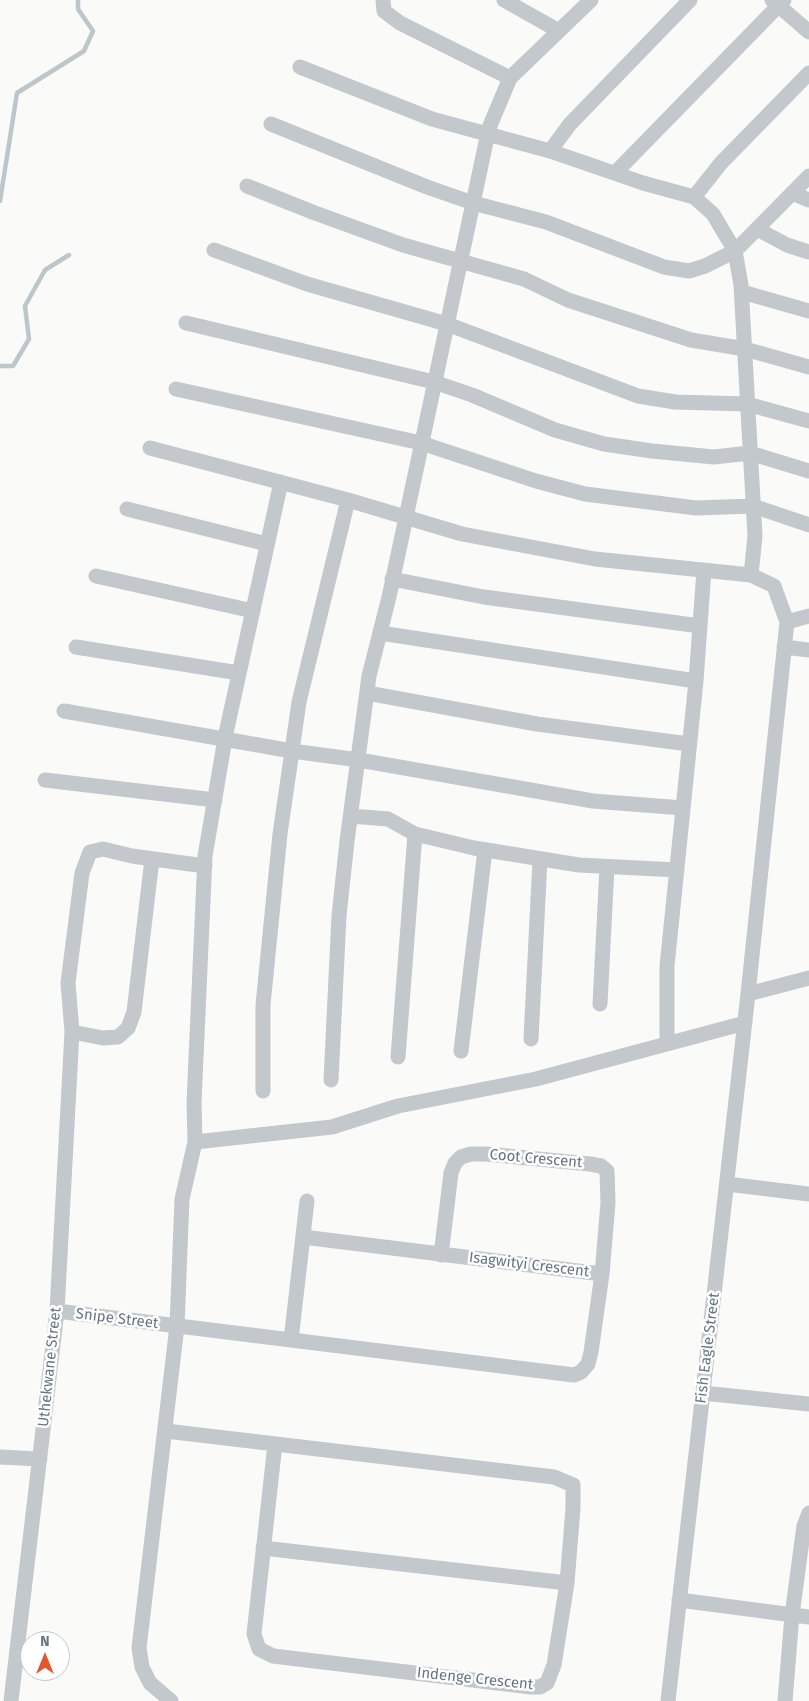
<!DOCTYPE html>
<style>
body{margin:0}
#map{position:relative;width:809px;height:1701px;overflow:hidden;background:#fafaf8;font-family:"Fira Sans",sans-serif}
canvas{display:block}
.north{position:absolute;left:20px;top:1631px;width:50px;height:50px;box-sizing:border-box;background:#fff;border:1px solid #c1c8cd;border-radius:50%;rotate:0deg;font-size:14px;font-weight:700;line-height:20px;text-align:center;color:#657683}
.north::after{content:'';display:block;margin:auto;width:18px;height:22px;background:#e4572e;clip-path:polygon(50% 0,100% 100%,50% 72%,0 100%)}
</style>
<div id="map">
<canvas width="809" height="1701"></canvas>
<div class="north">N</div>
</div>
<script>
const ctx = document.querySelector('canvas').getContext('2d');
ctx.lineJoin = 'round';
const toPath = rows => new Path2D(rows.map(r => 'M' + r).join(''));
function strokePath(path, color, width, dash) { ctx.strokeStyle = color; ctx.lineWidth = width; ctx.lineCap = dash ? 'butt' : 'round'; ctx.setLineDash(dash || []); ctx.stroke(path); }
function write(font, color, halo, rows, align = 'center') {
  ctx.font = font + ' "Fira Sans",sans-serif'; ctx.lineWidth = 5; ctx.setLineDash([]); ctx.textBaseline = 'middle'; ctx.strokeStyle = halo; ctx.fillStyle = color; for (const [text, x, y, turn = 0] of rows) {
    ctx.save(); ctx.translate(x, y); ctx.rotate((+turn || 0) * Math.PI / 180); ctx.textAlign = isNaN(turn) ? turn : align; if (halo) ctx.strokeText(text, 0, 0); ctx.fillText(text, 0, 0); ctx.restore();
  }
}
const stream = toPath([
 [0,201,17,93,84,51,93,31,78,9,78,0],
 [0,366,13,366,29,339,25,306,45,270,69,255]
]);
const street = toPath([
 [383,0,384,11,400,23,510,78],
 [504,0,559,31],
 [772,0,809,32],
 [300,67,432,119,550,151,643,183,694,197,713,214,735,251,741,285,755,536,751,575],
 [271,124,427,187,473,203,546,222,664,267,689,271,705,266,735,251,809,176],
 [550,151,570,124,690,0],
 [615,173,784,0],
 [247,186,315,213,403,245,524,279,568,300,691,340,745,349,809,367],
 [792,193,809,200],
 [694,197,721,163,809,73],
 [757,229,787,245,809,252],
 [214,250,307,284,447,324,638,396,675,402,747,404,809,421],
 [742,292,809,311],
 [186,323,434,382,472,395,555,430,604,444,652,451,714,457,750,453,809,471],
 [176,389,421,443,536,481,585,494,696,508,753,506,809,525],
 [150,448,348,500,462,534,595,559,751,575,774,586,787,622,748,994,668,1701],
 [127,509,267,544],
 [96,576,253,611],
 [392,579,484,597,700,626],
 [787,622,809,616],
 [380,633,696,681],
 [76,647,239,673],
 [784,647,809,650],
 [367,693,537,724,689,744],
 [64,711,292,751,359,760,593,801,683,808],
 [45,780,215,800],
 [351,816,388,819,415,834,474,848,579,865,677,870],
 [748,994,809,978],
 [600,1004,607,867],
 [72,1032,103,1038,118,1037,128,1028,134,1012,152,859],
 [531,1039,540,859],
 [667,1044,667,966,696,681,704,570],
 [461,1051,485,850],
 [398,1057,415,834],
 [331,1080,339,916,347,841,369,676,389,597,489,128,510,78,591,0],
 [263,1091,263,1005,280,834,292,751,299,702,348,500],
 [195,1142,332,1127,398,1106,536,1079,745,1023],
 [727,1184,809,1194],
 [303,1237,602,1274],
 [57,1311,574,1375,581,1372,588,1364,591,1352,602,1274,608,1203,607,1171,601,1166,590,1164,486,1154,471,1154,461,1157,455,1163,451,1173,441,1255],
 [291,1340,307,1201],
 [703,1393,809,1404],
 [166,1431,554,1477,573,1485,573,1508,567,1583,554,1665,547,1683,540,1687,531,1687,273,1656,259,1649,254,1634,275,1444],
 [0,1457,40,1459],
 [263,1548,567,1583],
 [679,1600,809,1617],
 [11,1701,57,1311,72,1032,68,983,82,873,90,852,103,849,132,856,205,866],
 [171,1701,150,1683,142,1667,139,1648,177,1326,182,1199,195,1142,194,1103,205,856,226,733,281,482],
 [785,1701,792,1615,804,1526,809,1513]
]);
const streetNames = [
 ["Coot Crescent",536,1159,5],
 ["Isagwityi Crescent",529,1265,7],
 ["Snipe Street",117,1319,7],
 ["Fish Eagle Street",708,1348,-83],
 ["Uthekwane Street",50,1367,-84],
 ["Indenge Crescent",475,1679,6]
];
strokePath(stream, '#bbc7cb', 4.5);
strokePath(street, '#c3c8cc', 15);
write('15px', '#657683', '#fff', streetNames);
</script>
